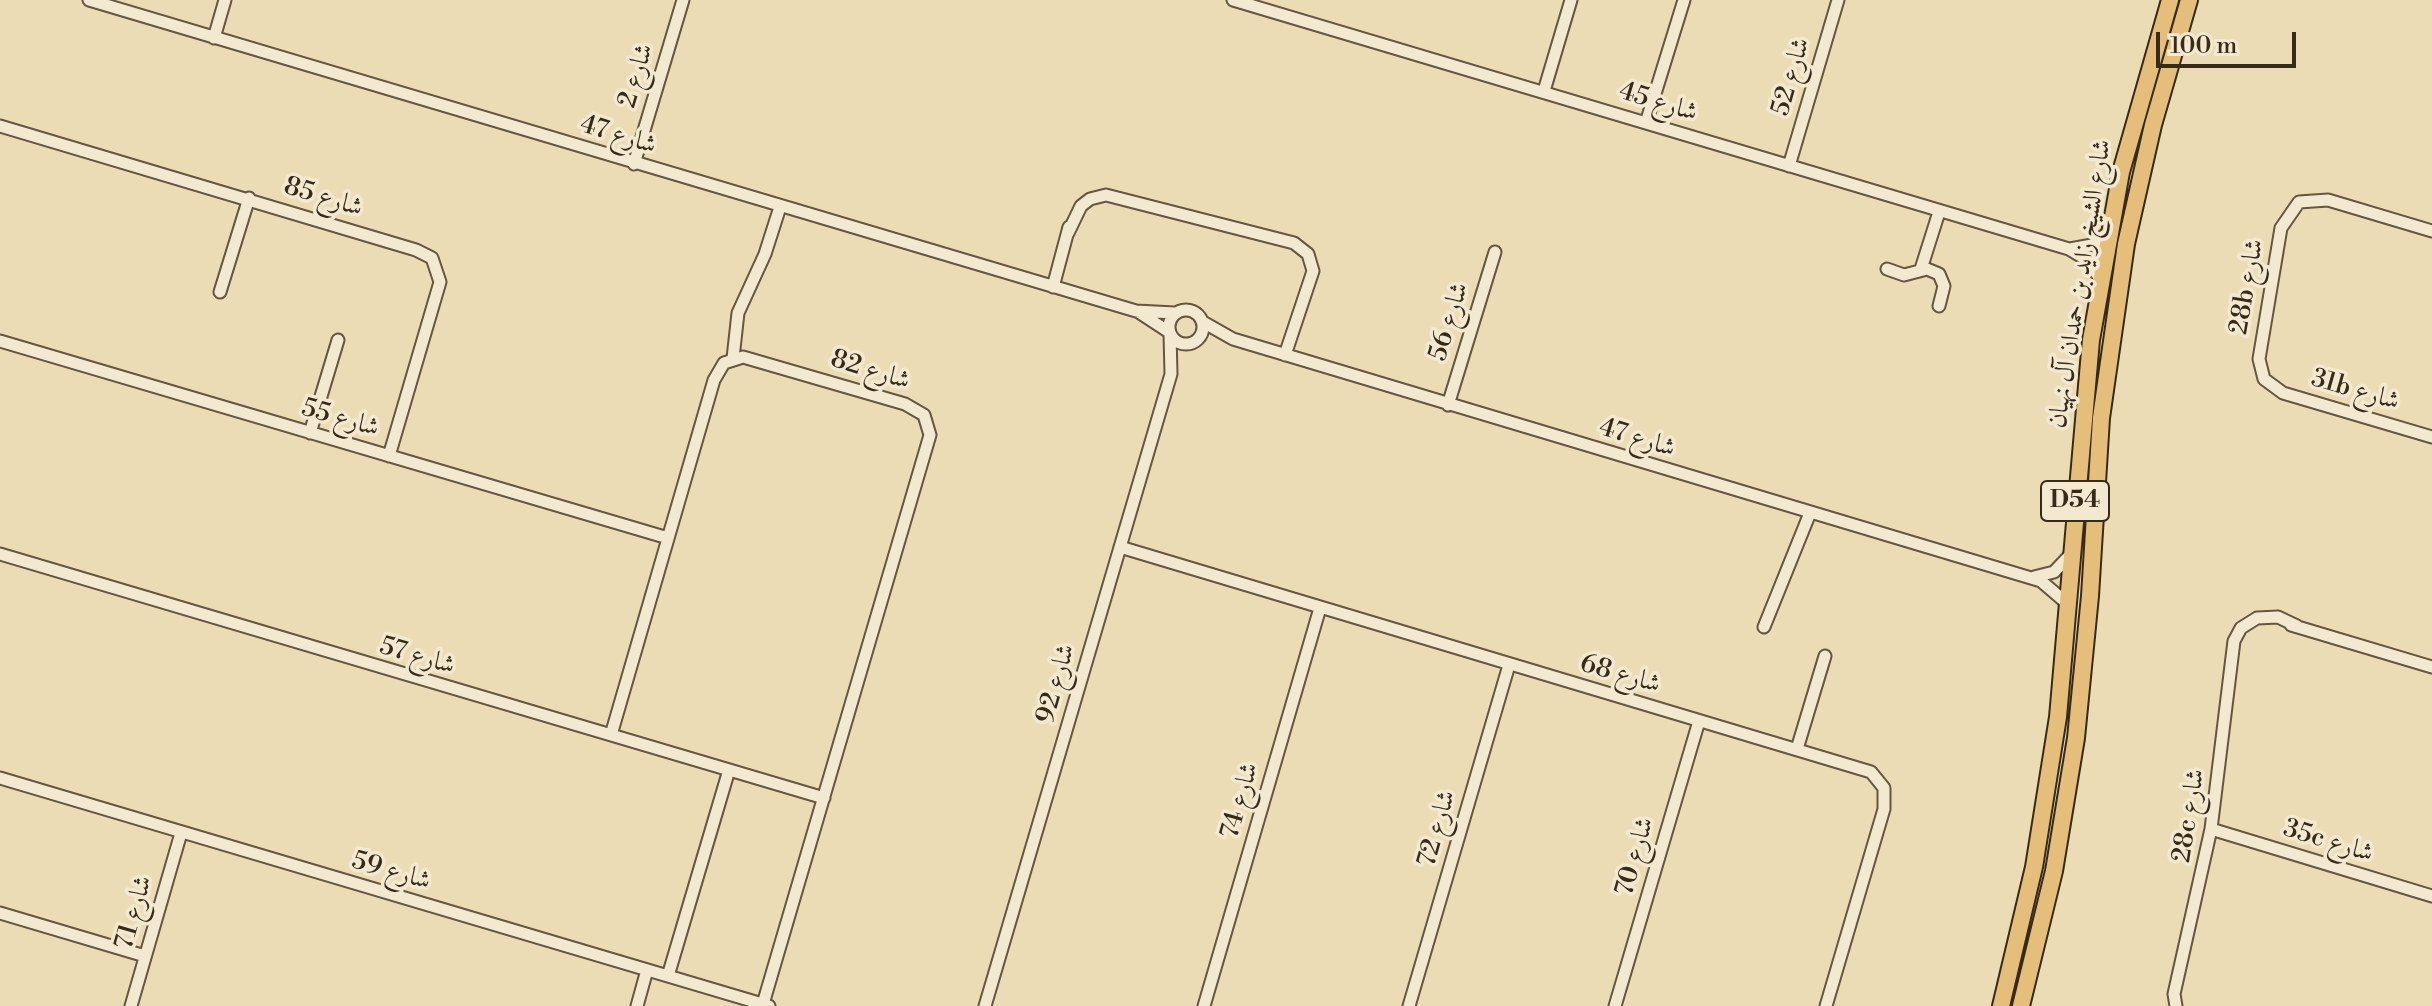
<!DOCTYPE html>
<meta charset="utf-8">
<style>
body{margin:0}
#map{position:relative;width:2432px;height:1006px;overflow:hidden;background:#ecdcb6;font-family:"Libre Bodoni",serif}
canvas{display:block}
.scale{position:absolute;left:2156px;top:32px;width:140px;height:36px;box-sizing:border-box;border:4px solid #372a19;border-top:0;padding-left:10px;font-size:24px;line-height:28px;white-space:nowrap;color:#372a19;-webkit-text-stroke:6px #f3e8d0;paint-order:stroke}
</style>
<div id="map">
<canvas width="2432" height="1006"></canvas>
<div class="scale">100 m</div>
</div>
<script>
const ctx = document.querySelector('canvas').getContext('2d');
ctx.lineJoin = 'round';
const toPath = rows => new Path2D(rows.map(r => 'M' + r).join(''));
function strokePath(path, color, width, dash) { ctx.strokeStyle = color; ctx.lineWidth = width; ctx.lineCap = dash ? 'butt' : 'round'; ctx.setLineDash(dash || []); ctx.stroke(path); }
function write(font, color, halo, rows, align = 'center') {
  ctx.font = font + ' "Libre Bodoni",Amiri,serif'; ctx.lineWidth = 7; ctx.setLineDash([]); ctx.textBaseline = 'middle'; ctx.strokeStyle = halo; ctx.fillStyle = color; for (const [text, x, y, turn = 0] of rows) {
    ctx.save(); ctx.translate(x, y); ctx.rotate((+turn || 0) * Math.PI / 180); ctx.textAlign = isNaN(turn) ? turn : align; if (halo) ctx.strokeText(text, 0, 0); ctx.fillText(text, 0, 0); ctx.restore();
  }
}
const minor = toPath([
 [89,0,1136,311,1175,313],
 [1233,0,2069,249,2089,261,2101,281],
 [214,38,225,0],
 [1544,91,1571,0],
 [1646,123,1684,0],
 [0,126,416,250,432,258,440,282,389,456],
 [634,164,683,0],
 [1789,166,1838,0],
 [2432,231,2328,200,2299,202,2281,228,2259,359,2264,379,2283,393,2432,437],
 [1068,233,1081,206,1090,199,1106,195,1294,243,1308,254,1313,271,1285,355],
 [2070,249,2092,245,2110,231],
 [1887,269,1904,275,1927,269,1939,274,1944,286,1939,306],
 [1921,269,1939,212],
 [1053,287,1069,227],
 [220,292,249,198],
 '1169 327a17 17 0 1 1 34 0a17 17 0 1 1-34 0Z',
 [1140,313,1169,332],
 [1203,322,1233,339,2041,581,2069,605],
 [0,341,668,538],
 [733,358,738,313,765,254,780,207],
 [1448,405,1495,252],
 [310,433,338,340],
 [1120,547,1871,772,1884,788,1884,809,1826,1006],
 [0,554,824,798],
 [2034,577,2054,572,2071,554],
 [2291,625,2432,667],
 [1764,627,1810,513],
 [611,735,714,380,724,363,743,357,905,404,924,415,930,435,763,1004],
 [1797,749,1825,656],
 [0,778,769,1006],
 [2211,829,2432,896],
 [0,913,145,956],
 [668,976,729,770],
 [131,1006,181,833],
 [637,1006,647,970],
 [985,1006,1171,374,1170,334],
 [1204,1006,1320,608],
 [1409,1006,1509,665],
 [1615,1006,1699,721],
 [2176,1006,2174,994,2211,829,2234,641,2241,628,2257,618,2278,617,2297,626]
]);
const primary = toPath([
 [2001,1006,2034,867,2058,717,2091,340,2121,172,2170,0],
 [2021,1006,2054,871,2076,738,2090,596,2101,418,2126,244,2153,125,2189,0]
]);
const shields = [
 [2075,501,68]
];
const shieldNames = [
 ["D54",2075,501]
];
const streetNames = [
 ["شارع 2",637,76,-73],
 ["شارع 52",1792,77,-74],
 ["شارع 45",1658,103,17],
 ["شارع 47",618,136,17],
 ["شارع 85",323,198,17],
 ["شارع الشيخ زايد بن حمدان آل نهيان",2081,284,-81],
 ["28b شارع",2248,287,-80],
 ["شارع 56",1450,322,-73],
 ["شارع 82",870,371,17],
 ["31b شارع",2355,391,16],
 ["شارع 55",340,419,16],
 ["شارع 47",1637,439,17],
 ["شارع 57",417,657,16],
 ["شارع 68",1620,675,16],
 ["شارع 92",1057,684,-74],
 ["شارع 74",1241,801,-74],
 ["28c شارع",2190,816,-81],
 ["شارع 72",1438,829,-74],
 ["35c شارع",2328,842,17],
 ["شارع 70",1636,857,-74],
 ["شارع 59",391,872,16],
 ["شارع 71",135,913,-74]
];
strokePath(minor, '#645640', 15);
strokePath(primary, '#372a19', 20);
strokePath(minor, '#f3e8d0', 11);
strokePath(primary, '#e6be7b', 16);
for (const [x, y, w] of shields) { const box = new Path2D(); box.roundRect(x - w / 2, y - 20, w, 40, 6); ctx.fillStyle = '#f3e8d0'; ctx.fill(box); strokePath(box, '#372a19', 2); }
write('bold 24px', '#372a19', null, shieldNames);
write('26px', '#372a19', '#f3e8d0', streetNames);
</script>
